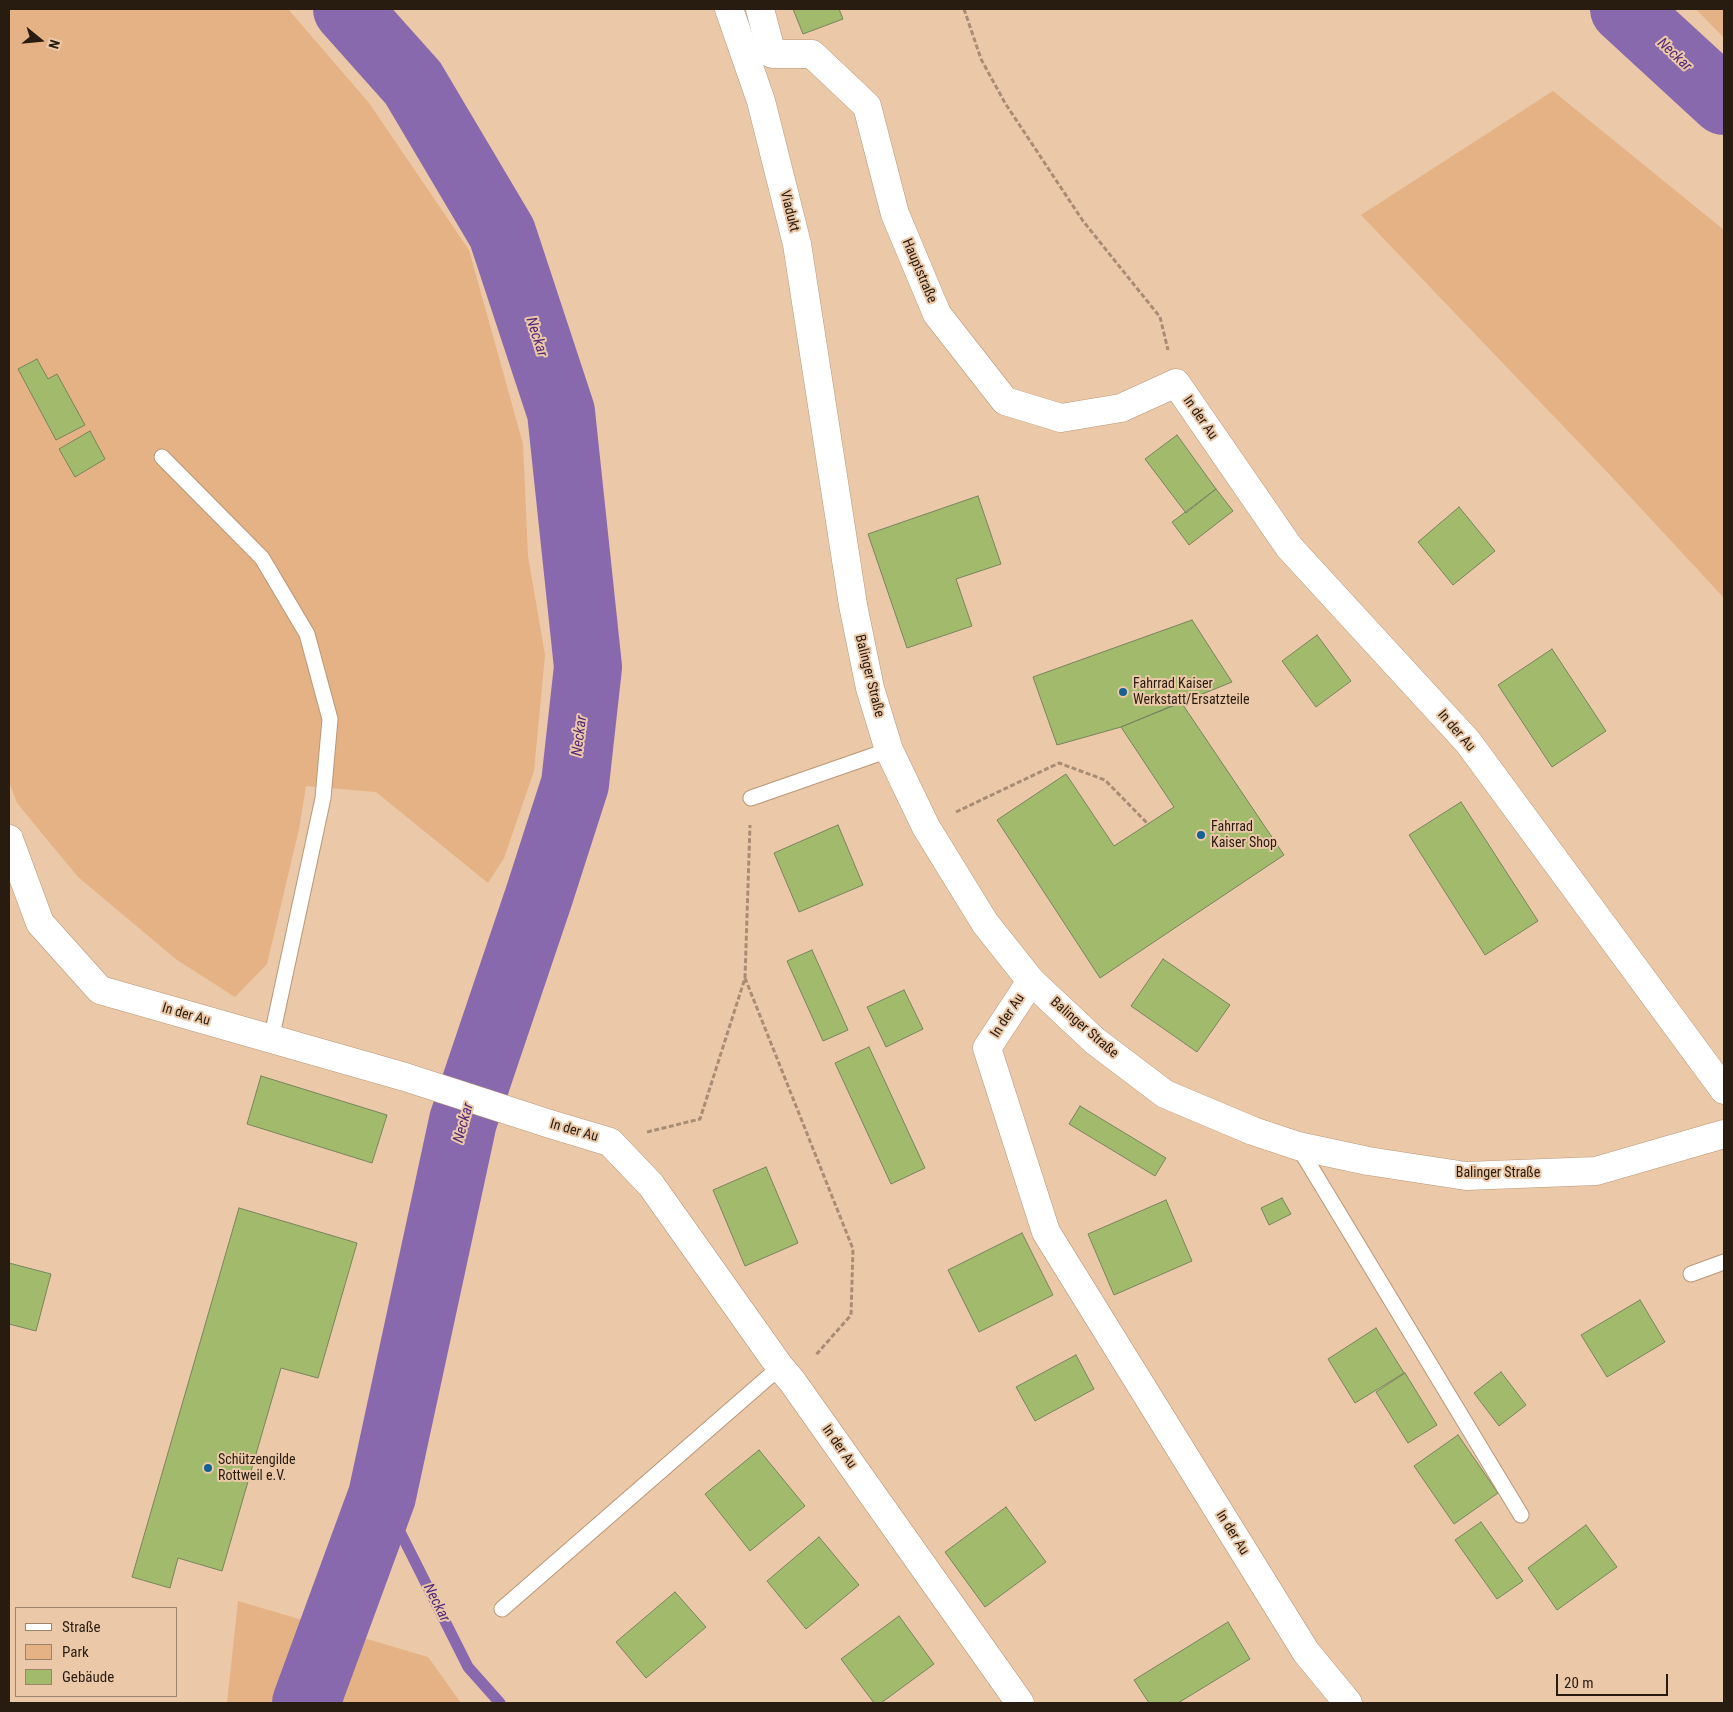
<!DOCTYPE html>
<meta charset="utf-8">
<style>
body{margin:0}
#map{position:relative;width:1733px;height:1712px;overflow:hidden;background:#ebc8a8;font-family:"Roboto Condensed",sans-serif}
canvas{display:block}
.frame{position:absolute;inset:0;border:10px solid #281b0f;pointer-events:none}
.legend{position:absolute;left:15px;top:1607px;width:162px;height:90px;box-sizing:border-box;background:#ebc8a8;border:1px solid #9d836b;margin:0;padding:6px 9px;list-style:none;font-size:15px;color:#281b0f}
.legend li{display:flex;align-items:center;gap:10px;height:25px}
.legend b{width:25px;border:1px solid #9d836b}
.north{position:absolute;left:15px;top:15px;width:50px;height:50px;-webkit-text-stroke:4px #ebc8a8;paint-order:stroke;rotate:107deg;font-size:14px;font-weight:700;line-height:20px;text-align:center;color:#281b0f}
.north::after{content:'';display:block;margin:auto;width:18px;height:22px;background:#281b0f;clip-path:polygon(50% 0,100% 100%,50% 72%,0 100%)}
.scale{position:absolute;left:1556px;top:1674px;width:112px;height:22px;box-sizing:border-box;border:2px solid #281b0f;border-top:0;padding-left:6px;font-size:15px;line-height:18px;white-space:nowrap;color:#281b0f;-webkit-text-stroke:4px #ebc8a8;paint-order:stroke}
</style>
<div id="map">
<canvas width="1733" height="1712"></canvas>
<div class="frame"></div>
<ul class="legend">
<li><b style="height:6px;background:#fff"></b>Straße</li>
<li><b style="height:14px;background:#e4b284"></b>Park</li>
<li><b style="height:14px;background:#a1ba6c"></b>Gebäude</li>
</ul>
<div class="north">N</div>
<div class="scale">20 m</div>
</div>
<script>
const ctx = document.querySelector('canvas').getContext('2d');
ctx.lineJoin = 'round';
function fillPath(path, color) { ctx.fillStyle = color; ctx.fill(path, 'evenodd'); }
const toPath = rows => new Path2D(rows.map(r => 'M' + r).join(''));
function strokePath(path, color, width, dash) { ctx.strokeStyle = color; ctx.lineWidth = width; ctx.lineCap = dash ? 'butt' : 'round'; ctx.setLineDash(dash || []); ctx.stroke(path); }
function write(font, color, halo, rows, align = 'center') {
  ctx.font = font + ' "Roboto Condensed",sans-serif'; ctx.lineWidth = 4; ctx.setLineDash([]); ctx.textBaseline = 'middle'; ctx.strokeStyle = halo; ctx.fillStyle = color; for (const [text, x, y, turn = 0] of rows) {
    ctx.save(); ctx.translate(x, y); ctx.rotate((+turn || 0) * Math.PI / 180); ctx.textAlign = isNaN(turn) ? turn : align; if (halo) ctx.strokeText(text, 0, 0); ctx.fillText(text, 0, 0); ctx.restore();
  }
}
const green = toPath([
 [9,9,288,9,369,103,469,250,523,444,528,556,545,655,534,771,504,858,488,883,376,792,306,786,299,829,267,964,235,997,177,960,78,877,17,803,9,782],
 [1696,9,1724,9,1724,38],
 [1553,91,1724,230,1724,598,1610,475,1361,215],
 [238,1601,428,1657,461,1703,227,1703]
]);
const stream = toPath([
 [382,1496,468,1667,500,1703]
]);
const river = toPath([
 [1624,9,1724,101],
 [306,1703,382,1496,463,1121,539,896,575,784,588,667,561,412,502,233,413,83,347,9]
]);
const building = toPath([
 [793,9,839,9,843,19,803,34,793,9],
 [37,359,48,379,57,374,85,425,56,440,18,369,37,359],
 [90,431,105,459,75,477,59,449,90,431],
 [1177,435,1216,489,1186,513,1145,459,1177,435],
 [1216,489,1233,511,1189,545,1172,522,1216,489],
 [978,496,1001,564,956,579,972,626,907,648,868,534,978,496],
 [1459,507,1495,551,1453,585,1418,542,1459,507],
 [1192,620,1232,682,1121,727,1057,745,1033,677,1192,620],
 [1317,635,1351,681,1316,707,1282,661,1317,635],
 [1552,649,1606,731,1552,767,1498,685,1552,649],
 [1181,702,1284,855,1100,978,997,820,1066,774,1114,846,1174,807,1121,727,1181,702],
 [1461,802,1538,921,1485,955,1409,835,1461,802],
 [838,825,863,885,799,912,774,853,838,825],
 [812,950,848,1030,823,1041,787,961,812,950],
 [1163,959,1230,1005,1197,1052,1131,1006,1163,959],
 [904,990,923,1029,886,1047,867,1007,904,990],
 [869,1047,925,1168,891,1184,835,1063,869,1047],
 [261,1076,387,1115,372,1163,247,1124,261,1076],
 [1080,1106,1166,1158,1155,1176,1069,1124,1080,1106],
 [766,1167,798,1243,745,1266,713,1190,766,1167],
 [1282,1198,1291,1214,1269,1225,1261,1208,1282,1198],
 [1166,1200,1192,1261,1114,1295,1088,1234,1166,1200],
 [239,1208,357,1243,318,1378,281,1368,222,1571,178,1558,170,1588,132,1577,239,1208],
 [1022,1233,1053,1295,979,1332,948,1270,1022,1233],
 [9,1263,51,1274,36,1331,9,1324,9,1263],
 [1640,1300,1665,1342,1607,1377,1581,1335,1640,1300],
 [1376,1328,1404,1373,1355,1403,1328,1359,1376,1328],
 [1076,1355,1094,1389,1035,1421,1016,1387,1076,1355],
 [1501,1372,1526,1405,1499,1426,1474,1393,1501,1372],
 [1405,1373,1437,1425,1408,1443,1376,1392,1405,1373],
 [1458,1435,1498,1493,1454,1524,1414,1466,1458,1435],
 [759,1450,805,1506,750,1551,705,1494,759,1450],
 [1006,1507,1046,1562,985,1607,945,1552,1006,1507],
 [1481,1522,1523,1581,1497,1599,1455,1540,1481,1522],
 [1586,1525,1617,1567,1557,1610,1528,1568,1586,1525],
 [819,1537,859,1585,806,1629,767,1581,819,1537],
 [675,1592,706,1627,646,1678,616,1642,675,1592],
 [899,1616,934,1664,881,1703,874,1703,841,1659,899,1616],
 [1228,1622,1250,1659,1178,1703,1149,1703,1134,1680,1228,1622]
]);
const path = toPath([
 [964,9,981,59,1005,103,1083,221,1160,317,1168,350],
 [956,812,1059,763,1105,780,1148,824],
 [745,978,853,1249,851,1315,815,1356],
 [647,1132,700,1119,745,978,750,825]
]);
const service = toPath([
 [162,457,262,558,307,634,330,719,323,798,271,1040],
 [751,798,889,750],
 [1298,1146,1521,1515],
 [1691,1274,1724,1262],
 [502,1609,780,1367]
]);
const minor = toPath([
 [760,9,772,54,812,54,867,106,895,214,937,314,1005,401,1061,418,1121,408,1176,383,1289,547,1468,742,1724,1090],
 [9,839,40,923,100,990,405,1077,550,1124,610,1142,651,1185,780,1367,792,1381,1020,1703],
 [1031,981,987,1048,1046,1232,1306,1652,1348,1703]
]);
const secondary = toPath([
 [729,9,761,101,797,244,853,605,870,688,889,750,926,827,985,923,1031,981,1095,1041,1165,1094,1253,1131,1298,1146,1368,1161,1466,1176,1596,1171,1724,1134]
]);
const markers = [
 [1123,692,5,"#146295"],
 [1201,835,5,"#146295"],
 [208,1468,5,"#146295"]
];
const streetNames = [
 ["Viadukt",789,211,76],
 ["Hauptstraße",919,271,67],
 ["In der Au",1200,418,55],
 ["Balinger Straße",869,676,76],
 ["In der Au",1456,731,49],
 ["In der Au",186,1015,16],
 ["In der Au",1008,1016,-57],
 ["Balinger Straße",1084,1028,41],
 ["In der Au",574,1131,16],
 ["Balinger Straße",1498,1173],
 ["In der Au",839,1447,55],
 ["In der Au",1232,1533,58]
];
const poiNames = [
 ["Fahrrad Kaiser",1133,684],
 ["Werkstatt/Ersatzteile",1133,700],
 ["Fahrrad",1211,827],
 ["Kaiser Shop",1211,843],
 ["Schützengilde",218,1460],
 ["Rottweil e.V.",218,1476]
];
const waterNames = [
 ["Neckar",1674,55,43],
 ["Neckar",536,337,72],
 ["Neckar",580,736,-83],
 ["Neckar",464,1123,-75],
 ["Neckar",436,1603,63]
];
fillPath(green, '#e4b284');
strokePath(stream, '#8869ae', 11);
strokePath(river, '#8869ae', 68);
fillPath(building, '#a1ba6c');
strokePath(building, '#77845d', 1);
strokePath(service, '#b99778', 17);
strokePath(minor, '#b99778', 29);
strokePath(secondary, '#b99778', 29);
strokePath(path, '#a88d74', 3, [5, 2.5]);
strokePath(service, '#fff', 15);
strokePath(minor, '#fff', 28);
strokePath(secondary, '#fff', 28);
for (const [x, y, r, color] of markers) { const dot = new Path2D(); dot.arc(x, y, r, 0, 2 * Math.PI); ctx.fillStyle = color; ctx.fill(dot); strokePath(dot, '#ebc8a8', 2); }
write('14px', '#281b0f', '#ebc8a8', streetNames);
write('14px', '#281b0f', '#ebc8a8', poiNames, 'left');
write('italic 15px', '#52287c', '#ebc8a8', waterNames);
</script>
